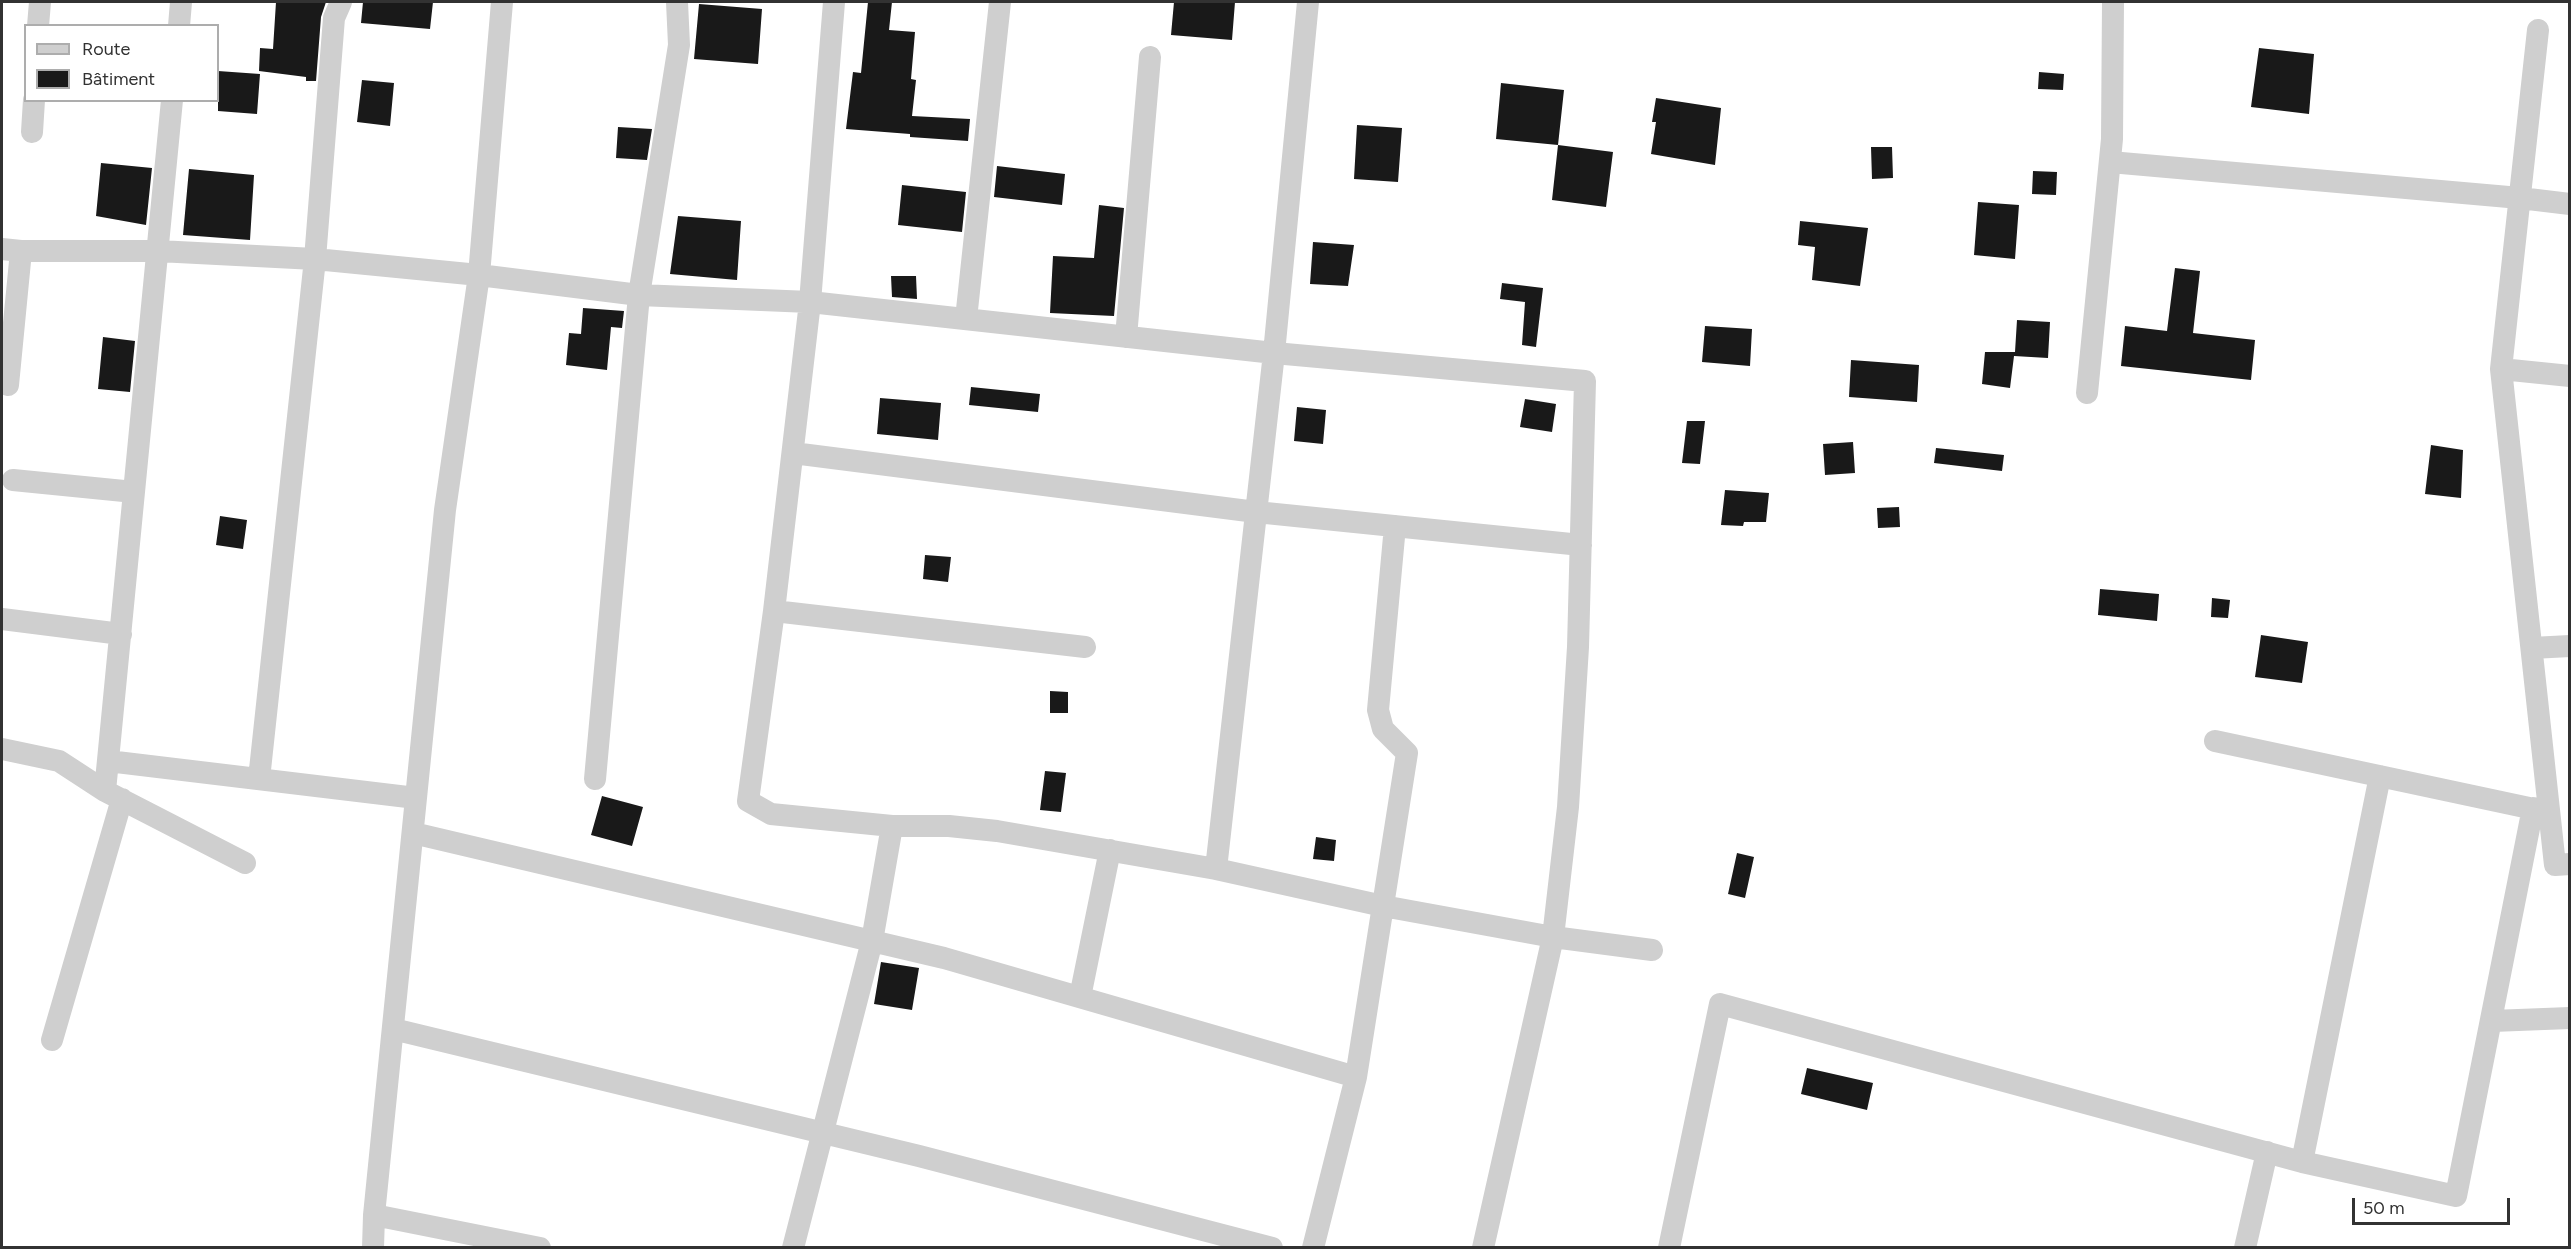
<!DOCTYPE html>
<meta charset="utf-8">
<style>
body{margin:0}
#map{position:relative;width:2571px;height:1249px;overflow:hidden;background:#fff;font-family:Figtree,sans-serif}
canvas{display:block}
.frame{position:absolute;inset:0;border:3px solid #323232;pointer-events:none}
.legend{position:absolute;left:24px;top:24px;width:195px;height:78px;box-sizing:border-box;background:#fff;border:2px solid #adadad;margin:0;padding:8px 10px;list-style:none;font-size:18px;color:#323232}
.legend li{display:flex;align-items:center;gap:12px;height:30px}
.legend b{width:30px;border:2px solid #adadad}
.scale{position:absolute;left:2352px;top:1198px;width:158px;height:27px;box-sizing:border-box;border:3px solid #323232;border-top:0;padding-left:8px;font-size:18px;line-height:21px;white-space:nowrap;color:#323232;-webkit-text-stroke:4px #fff;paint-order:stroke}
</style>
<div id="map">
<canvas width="2571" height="1249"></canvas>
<div class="frame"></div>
<ul class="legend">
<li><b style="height:8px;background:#cfcfcf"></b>Route</li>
<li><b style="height:16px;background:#191919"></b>Bâtiment</li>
</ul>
<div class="scale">50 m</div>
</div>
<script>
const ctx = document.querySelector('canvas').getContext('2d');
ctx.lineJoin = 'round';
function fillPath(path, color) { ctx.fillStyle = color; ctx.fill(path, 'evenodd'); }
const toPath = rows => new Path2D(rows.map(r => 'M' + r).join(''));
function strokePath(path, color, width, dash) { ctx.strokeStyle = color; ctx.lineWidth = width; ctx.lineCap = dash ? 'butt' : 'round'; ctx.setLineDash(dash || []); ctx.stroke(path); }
const building = toPath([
 [276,2,326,2,321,17,316,81,306,81,306,77,259,71,260,48,273,49],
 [363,2,433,2,430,29,361,23],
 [868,2,892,2,889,30,915,32,911,79,916,80,912,116,970,119,968,141,910,137,910,134,846,129,853,72,861,73],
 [1174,2,1235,2,1232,40,1171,35],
 [699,4,762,9,758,64,694,59],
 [2259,48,2314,54,2309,114,2251,107],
 [218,71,260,74,257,114,218,111],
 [2039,72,2064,74,2063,90,2038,89],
 [362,80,394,83,390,126,357,122],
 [1501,83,1564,90,1558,145,1496,139],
 [1656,98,1721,108,1715,165,1651,154,1656,122,1652,122],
 [1357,125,1402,128,1398,182,1354,179],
 [618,127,652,129,647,160,616,158],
 [1558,145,1613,152,1606,207,1552,200],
 [1871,147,1892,147,1893,178,1872,179],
 [101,163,152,168,146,225,96,216],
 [997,166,1065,174,1062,205,994,197],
 [189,169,254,175,250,240,183,235],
 [2033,171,2057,172,2056,195,2032,194],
 [902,185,966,192,962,232,898,225],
 [1978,202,2019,205,2015,259,1974,255],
 [1099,205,1124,208,1114,316,1050,313,1053,256,1094,258],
 [678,216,741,221,737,280,670,274],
 [1800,221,1868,228,1860,286,1812,280,1815,247,1798,245],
 [1313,242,1354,245,1348,286,1310,284],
 [2175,268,2200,271,2193,333,2255,340,2251,380,2121,366,2125,326,2167,331],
 [891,276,916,276,917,299,892,297],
 [1502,283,1543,288,1536,347,1522,345,1525,302,1500,299],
 [583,308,624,311,622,328,611,327,607,370,566,365,569,333,581,334],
 [2017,320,2050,322,2048,358,2014,356,2010,388,1982,384,1985,352,2015,352],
 [1705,326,1752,329,1750,366,1702,362],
 [103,337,135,341,130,392,98,389],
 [1851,360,1919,365,1917,402,1849,397],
 [971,387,1040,394,1038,412,969,405],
 [880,398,941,403,938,440,877,434],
 [1525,399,1556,404,1552,432,1520,427],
 [1297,407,1326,410,1323,444,1294,441],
 [1687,421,1705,421,1700,464,1682,463],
 [1853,442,1855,473,1825,475,1823,444],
 [2431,445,2463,450,2461,498,2425,494],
 [1936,448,2004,455,2002,471,1934,463],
 [1725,490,1769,493,1766,522,1744,522,1743,526,1721,525],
 [1899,507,1900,527,1878,528,1877,508],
 [220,516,247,520,243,549,216,545],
 [925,555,951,557,948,582,923,579],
 [2100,589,2159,594,2157,621,2098,615],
 [2212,598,2230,600,2228,618,2211,617],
 [2261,635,2308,642,2302,683,2255,677],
 [1050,691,1068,692,1068,713,1050,713],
 [1045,771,1066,773,1061,812,1040,810],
 [602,796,643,807,632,846,591,835],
 [1316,837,1336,840,1334,861,1313,859],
 [1737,853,1754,857,1745,898,1728,894],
 [881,962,919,968,912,1010,874,1004],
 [1807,1068,1873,1083,1867,1110,1801,1094]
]);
const street = toPath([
 [834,2,810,302,774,611,748,801,771,814,892,826,949,826,997,831,1216,869,1383,906,1553,937,1652,950],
 [38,26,40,2],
 [179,26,181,2],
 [2538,30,2501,369,2555,865,2570,864],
 [32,132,34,100],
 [2110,162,2520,198,2570,204],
 [2,249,21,251,158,251,315,259,479,275,639,295,810,302,1274,353,1585,381,1578,647,1568,807,1553,937,1483,1248],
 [966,319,1000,2],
 [1126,337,1150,57],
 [2501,369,2570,376],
 [8,385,21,251],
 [2087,393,2112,139,2113,2],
 [793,453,1256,512,1581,545],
 [13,480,134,492],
 [774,611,1085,647],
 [2,619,121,634],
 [2532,648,2570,646],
 [2215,741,2548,812],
 [2,749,59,761,105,791,245,863],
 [108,761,416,798],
 [259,779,315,259,334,18,341,2],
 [595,779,639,295,679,45,677,2],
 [105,791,172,100],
 [413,833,944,958,1356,1077],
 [1216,869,1274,353,1308,2],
 [1080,997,1110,850],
 [2492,1021,2570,1018],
 [393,1029,919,1156,1272,1248],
 [52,1040,122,799],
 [2302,1162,2380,776],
 [374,1215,540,1248],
 [373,1248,374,1215,445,510,479,275,502,2],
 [793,1248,872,941,892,826],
 [1313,1248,1356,1077,1407,753,1383,729,1378,710,1395,526],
 [1669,1248,1720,1004,2302,1162,2456,1196,2533,808],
 [2245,1248,2267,1152]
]);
fillPath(building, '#191919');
strokePath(street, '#cfcfcf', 22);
</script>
